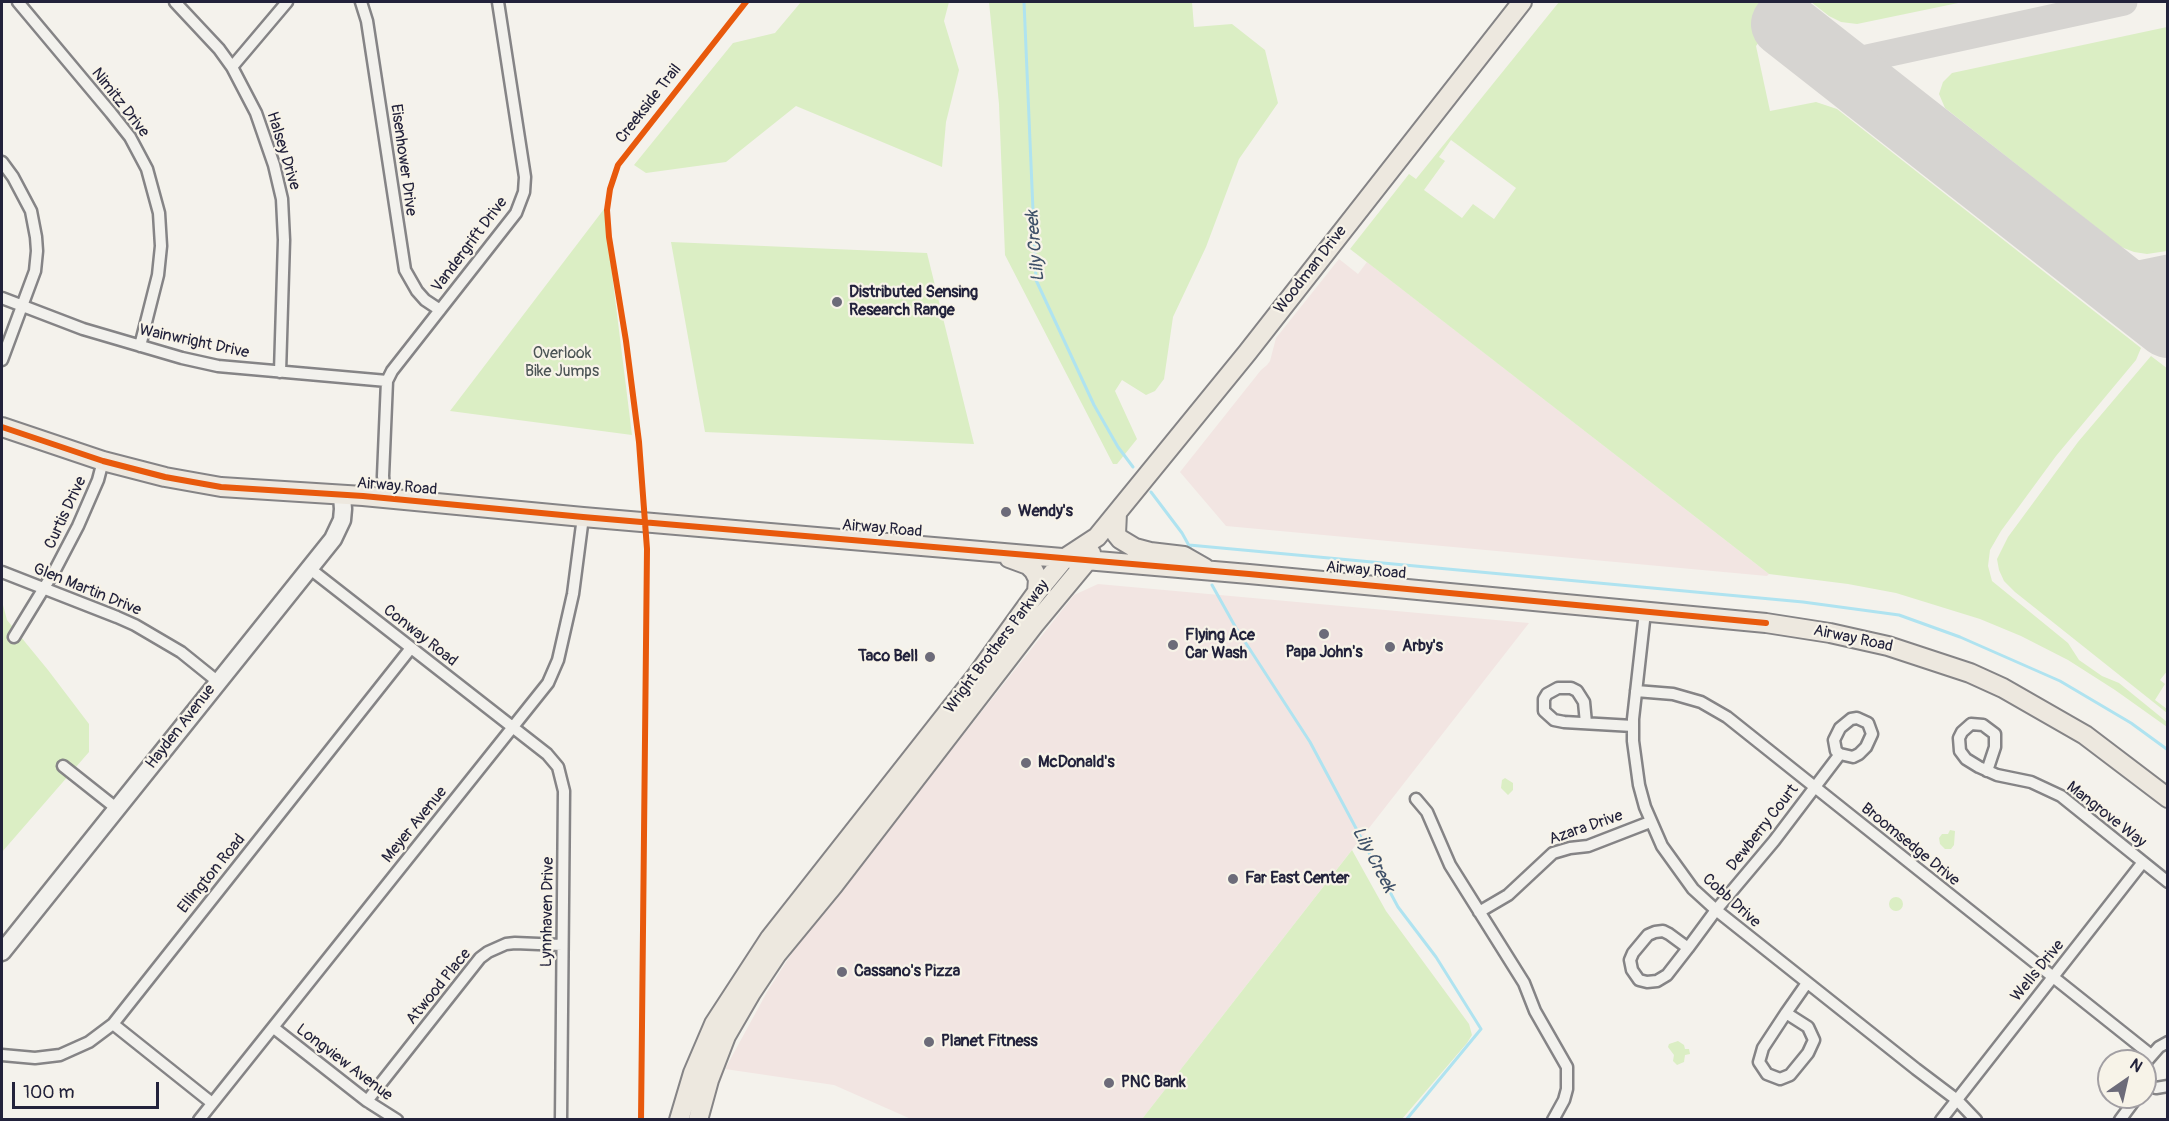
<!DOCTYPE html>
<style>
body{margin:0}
#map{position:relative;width:2169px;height:1121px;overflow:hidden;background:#f4f2ec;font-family:Pangolin,sans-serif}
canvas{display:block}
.frame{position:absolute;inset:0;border:3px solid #22223b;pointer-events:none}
.north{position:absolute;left:2097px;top:1049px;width:60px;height:60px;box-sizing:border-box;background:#f7f3e8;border:2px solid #a29fa3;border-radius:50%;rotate:34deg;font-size:16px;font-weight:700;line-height:24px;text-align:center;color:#22223b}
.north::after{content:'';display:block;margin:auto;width:21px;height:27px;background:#6c6b79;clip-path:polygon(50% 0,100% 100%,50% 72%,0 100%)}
.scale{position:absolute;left:12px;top:1082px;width:147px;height:27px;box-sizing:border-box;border:3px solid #22223b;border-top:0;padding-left:8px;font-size:18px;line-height:21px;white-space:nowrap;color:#22223b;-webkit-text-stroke:4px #f7f3e8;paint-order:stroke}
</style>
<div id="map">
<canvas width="2169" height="1121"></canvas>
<div class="frame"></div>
<div class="north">N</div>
<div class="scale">100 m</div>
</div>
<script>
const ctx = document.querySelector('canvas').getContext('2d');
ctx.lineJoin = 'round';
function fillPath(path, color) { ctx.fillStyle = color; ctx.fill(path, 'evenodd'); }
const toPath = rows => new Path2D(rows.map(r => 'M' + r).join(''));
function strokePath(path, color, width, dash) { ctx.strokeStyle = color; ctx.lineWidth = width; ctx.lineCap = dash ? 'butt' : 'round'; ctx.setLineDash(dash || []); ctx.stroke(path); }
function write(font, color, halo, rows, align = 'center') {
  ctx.font = font + ' Pangolin,sans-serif'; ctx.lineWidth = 4.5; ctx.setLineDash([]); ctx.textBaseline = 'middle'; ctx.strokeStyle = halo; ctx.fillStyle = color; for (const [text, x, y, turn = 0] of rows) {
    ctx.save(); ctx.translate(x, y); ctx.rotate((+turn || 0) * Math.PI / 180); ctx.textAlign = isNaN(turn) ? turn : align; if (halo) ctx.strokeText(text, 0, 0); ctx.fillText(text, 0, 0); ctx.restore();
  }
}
const built = toPath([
 [1339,259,1358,274,1367,262,1769,574,1767,576,1226,526,1180,472,1261,370,1267,365,1270,361,1276,338],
 [1098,584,1529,623,1142,1119,911,1119,834,1085,725,1069,767,992,797,945,1074,595]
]);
const green = toPath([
 [801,2,949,2,944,21,959,70,946,122,942,167,796,106,726,162,646,173,634,165,733,43,775,33],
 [989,2,1192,2,1194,27,1232,24,1265,50,1278,103,1239,159,1206,247,1173,317,1164,379,1155,391,1146,395,1122,380,1115,391,1137,439,1117,464,1113,464,1005,255,999,104],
 [1559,2,1790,2,1756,46,1770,111,1816,102,1837,109,2141,348,2136,360,2056,456,2001,531,1990,550,1988,566,1992,581,2068,643,2079,660,2102,676,2119,683,2167,722,2167,727,2115,690,2068,660,2021,636,1980,619,1896,593,1848,584,1769,574,1350,249,1409,174,1416,179],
 [1451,140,1516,188,1494,219,1473,204,1462,218,1424,190,1445,161,1439,157],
 [1811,2,1963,2,1857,24,1841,22,1829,16],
 [2167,27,2167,251,2147,254,2134,252,2121,247,1945,108,1939,94,1943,82,1952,73],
 [604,209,632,435,450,411],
 [671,242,927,253,974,444,705,432],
 [2151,356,2168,369,2168,670,2160,680,2165,684,2155,700,2167,709,2167,713,2015,592,2004,581,1999,570,1997,559,2008,537,2078,442],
 [2,601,7,620,48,670,89,724,89,752,2,852],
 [1505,778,1513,783,1513,790,1508,795,1501,788,1502,780],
 [1950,830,1955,831,1954,845,1951,849,1945,849,1940,844,1939,838,1942,834,1948,834],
 [1352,850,1386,911,1469,1024,1472,1035,1467,1043,1402,1119,1142,1119],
 '1889 904a7 7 0 1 1 14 0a7 7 0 1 1-14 0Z',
 [1678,1041,1684,1045,1685,1049,1689,1049,1690,1054,1685,1055,1684,1062,1677,1065,1673,1061,1674,1055,1668,1047,1669,1044]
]);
const stream = toPath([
 [1024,2,1036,280,1094,405,1118,447,1133,467],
 [1151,492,1182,533,1192,551],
 [1189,545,1803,602,1899,615,1960,637,2060,681,2131,723,2168,750],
 [1212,585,1236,628,1310,742,1398,907,1436,957,1481,1029,1406,1120]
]);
const taxiway = toPath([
 [1835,65,2124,2],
 [2110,280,2168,268]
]);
const runway = toPath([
 [1784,24,2168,325]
]);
const street = toPath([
 [18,2,111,113,130,137,147,169,159,213,161,246,158,275,140,346],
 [175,2,219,49,232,67,256,113,274,165,282,199,284,240,280,372],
 [361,2,367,21,405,270,417,291,425,300,440,310],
 [232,67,287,2],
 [2,162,13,177,31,211,36,237,37,251,35,271,2,360],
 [2,298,83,329,182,358,218,366,387,381],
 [385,499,383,476,387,381,392,371,516,213,524,192,525,177,498,2],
 [309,568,547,754,558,767,564,791,561,1120],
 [2,572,117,617,135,625,181,652,217,681],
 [1645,612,1633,719,1633,741,1639,785,1645,807,1662,846,1693,889,1716,910,1916,1069,1957,1100,1976,1120],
 [14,637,55,570,78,526,98,480,103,461],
 [1636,691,1673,694,1701,702,1727,717,2151,1055],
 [1586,723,1584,702,1577,691,1571,688,1558,688,1547,694,1544,699,1544,711,1554,720,1564,722,1633,726],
 [63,766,116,808],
 [1987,771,1995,747,1995,734,1983,725,1971,724,1962,732,1959,738,1960,751,1966,759,1979,767,1997,775,2031,782,2061,796,2168,882],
 [1416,799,1427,812,1450,865,1524,983,1535,1011,1567,1067,1567,1089,1564,1100,1553,1120],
 [1479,912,1508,895,1553,853,1570,848,1588,846,1650,822],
 [1688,948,1667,975,1657,981,1647,982,1639,980,1632,970,1630,960,1633,953,1648,935,1655,932,1663,931,1669,934,1688,948,1716,910,1774,841,1840,754,1853,757,1859,754,1866,747,1872,734,1868,723,1857,718,1851,719,1840,728,1834,740,1836,751,1840,754],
 [1786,1013,1808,1027,1814,1040,1808,1053,1790,1075,1780,1079,1767,1074,1759,1062,1763,1048,1786,1013,1807,983],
 [113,1024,212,1103],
 [274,1028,367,1101,397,1120],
 [2,1055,35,1058,60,1055,89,1042,113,1024,411,648],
 [2145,1063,2159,1047,2168,1042],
 [2145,1079,2148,1084,2156,1088,2168,1086],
 [367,1101,480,958,488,952,506,944,515,943,562,945],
 [199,1120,548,683,558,660,573,594,583,517],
 [1941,1120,2143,862],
 [2120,1120,2137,1097]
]);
const secondary = toPath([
 [2,952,333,539,342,520,343,509,342,496]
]);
const primary = toPath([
 [2,427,103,461,165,477,221,487,363,496,583,517,1249,574,1766,623,1830,633,1888,646,1970,673,2003,688,2085,735,2168,798],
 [1117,513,1116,534,1120,539,1135,548,1150,552,1184,556,1205,568],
 [1009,558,1028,565,1034,571,1038,579,1037,592],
 [679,1120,693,1073,714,1024,770,938,977,675,1037,592,1065,558,1097,537,1247,353,1522,2],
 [698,1120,709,1080,726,1036,751,993,777,954,833,886,1034,625,1088,560,1091,553]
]);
const cycleway = toPath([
 [2,427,103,461,165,477,221,487,363,496,583,517,1249,574,1766,623],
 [641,1120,647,549,639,442,626,341,609,237,607,210,610,189,618,165,746,2]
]);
const markers = [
 [837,302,6,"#6c6b79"],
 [1006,512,6,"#6c6b79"],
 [1324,634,6,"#6c6b79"],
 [1173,645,6,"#6c6b79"],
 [1390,647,6,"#6c6b79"],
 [930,657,6,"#6c6b79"],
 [1026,763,6,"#6c6b79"],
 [1233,879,6,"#6c6b79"],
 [842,972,6,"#6c6b79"],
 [929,1042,6,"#6c6b79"],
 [1109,1083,6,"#6c6b79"]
];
const streetNames = [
 ["Nimitz Drive",120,103,52],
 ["Creekside Trail",649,104,-52],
 ["Halsey Drive",283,151,73],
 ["Eisenhower Drive",403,160,82],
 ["Vandergrift Drive",470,245,-53],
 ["Woodman Drive",1311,270,-52],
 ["Wainwright Drive",194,342,12],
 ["Airway Road",397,487,5],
 ["Curtis Drive",66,513,-65],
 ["Airway Road",882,529,5],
 ["Airway Road",1366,571,5],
 ["Glen Martin Drive",87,590,22],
 ["Conway Road",420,636,38],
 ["Airway Road",1853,639,12],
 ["Wright Brothers Parkway",997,647,-53],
 ["Hayden Avenue",181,727,-52],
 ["Mangrove Way",2106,815,38],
 ["Meyer Avenue",415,825,-51],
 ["Azara Drive",1586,828,-19],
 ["Dewberry Court",1763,828,-52],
 ["Broomsedge Drive",1910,845,39],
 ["Ellington Road",212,874,-51],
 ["Cobb Drive",1731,901,42],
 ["Lynnhaven Drive",548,912,-89],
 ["Wells Drive",2038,971,-51],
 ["Atwood Place",439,987,-51],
 ["Longview Avenue",344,1063,37]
];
const poiNames = [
 ["Distributed Sensing",849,293],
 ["Research Range",849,311],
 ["Wendy's",1018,512],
 ["Flying Ace",1185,636],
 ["Car Wash",1185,654],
 ["Arby's",1402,647],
 ["Papa John's",1324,653,"center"],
 ["Taco Bell",918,657,"right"],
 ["McDonald's",1038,763],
 ["Far East Center",1245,879],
 ["Cassano's Pizza",854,972],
 ["Planet Fitness",941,1042],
 ["PNC Bank",1121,1083]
];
const parkNames = [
 ["Overlook",562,354],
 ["Bike Jumps",562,372]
];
const waterNames = [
 ["Lily Creek",1036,246,-95],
 ["Lily Creek",1373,860,62]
];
fillPath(built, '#f2e5e2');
fillPath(green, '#dbeec4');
strokePath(stream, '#afe3f0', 3);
strokePath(taxiway, '#d6d4d1', 27);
strokePath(runway, '#d6d4d1', 66);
strokePath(street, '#858486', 15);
strokePath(secondary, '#858486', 21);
strokePath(primary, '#858486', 22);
strokePath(street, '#f2f1ed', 10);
strokePath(secondary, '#f2f1ed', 16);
strokePath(primary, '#ede8df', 18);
strokePath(cycleway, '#e8590c', 6);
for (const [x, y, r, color] of markers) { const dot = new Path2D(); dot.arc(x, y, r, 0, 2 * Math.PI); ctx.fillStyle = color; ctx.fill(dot); strokePath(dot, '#f7f3e8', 2); }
write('16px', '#22223b', '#f7f3e8', streetNames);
write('bold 16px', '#22223b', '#f7f3e8', poiNames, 'left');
write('16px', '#4b5455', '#f7f3e8', parkNames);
write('italic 18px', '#3e5068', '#f7f3e8', waterNames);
</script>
